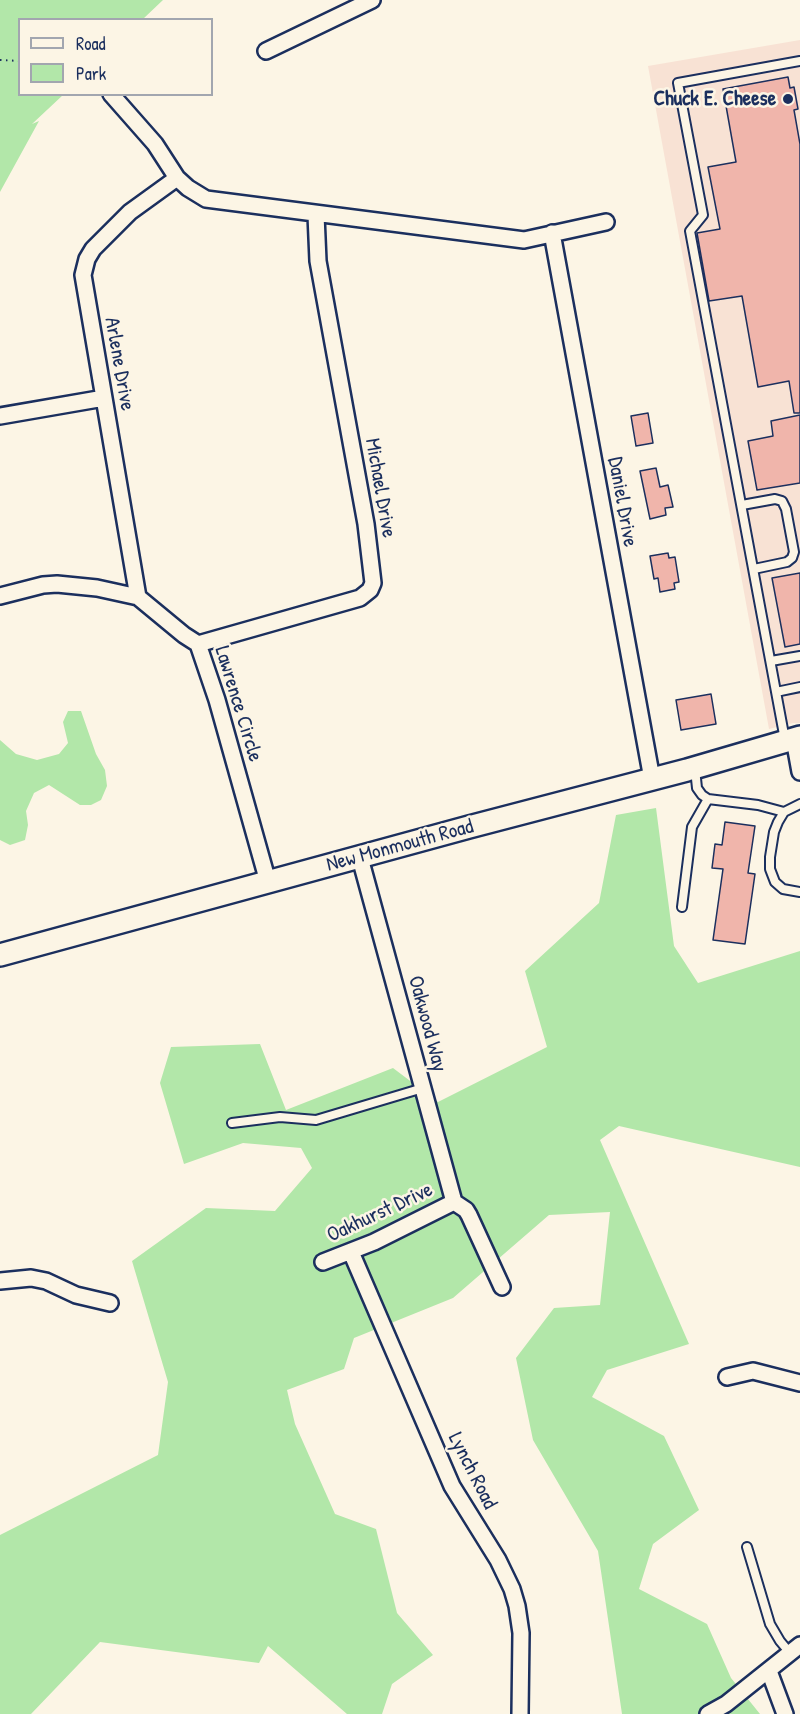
<!DOCTYPE html>
<style>
body{margin:0}
#map{position:relative;width:800px;height:1714px;overflow:hidden;background:#fcf5e5;font-family:"Patrick Hand",sans-serif}
canvas{display:block}
.legend{position:absolute;left:18px;top:18px;width:195px;height:78px;box-sizing:border-box;background:#fcf5e5;border:2px solid #a2a6af;margin:0;padding:8px 10px;list-style:none;font-size:18px;color:#1b2f5e}
.legend li{display:flex;align-items:center;gap:12px;height:30px}
.legend b{width:30px;border:2px solid #a2a6af}
</style>
<div id="map">
<canvas width="800" height="1714"></canvas>
<ul class="legend">
<li><b style="height:8px;background:#fcf5e5"></b>Road</li>
<li><b style="height:16px;background:#b2e7a9"></b>Park</li>
</ul>
</div>
<script>
const ctx = document.querySelector('canvas').getContext('2d');
ctx.lineJoin = 'round';
function fillPath(path, color) { ctx.fillStyle = color; ctx.fill(path, 'evenodd'); }
const toPath = rows => new Path2D(rows.map(r => 'M' + r).join(''));
function strokePath(path, color, width, dash) { ctx.strokeStyle = color; ctx.lineWidth = width; ctx.lineCap = dash ? 'butt' : 'round'; ctx.setLineDash(dash || []); ctx.stroke(path); }
function write(font, color, halo, rows, align = 'center') {
  ctx.font = font + ' "Patrick Hand",sans-serif'; ctx.lineWidth = 5; ctx.setLineDash([]); ctx.textBaseline = 'middle'; ctx.strokeStyle = halo; ctx.fillStyle = color; for (const [text, x, y, turn = 0] of rows) {
    ctx.save(); ctx.translate(x, y); ctx.rotate((+turn || 0) * Math.PI / 180); ctx.textAlign = isNaN(turn) ? turn : align; if (halo) ctx.strokeText(text, 0, 0); ctx.fillText(text, 0, 0); ctx.restore();
  }
}
const built = toPath([
 [800,40,800,723,793,723,769,729,648,66]
]);
const green = toPath([
 [0,0,163,0,143,19,20,20,20,94,63,95,32,124,39,121,0,192],
 [68,711,81,711,96,754,105,770,107,786,101,800,91,805,80,805,49,785,34,793,26,811,28,825,25,840,10,845,0,840,0,740,16,754,37,760,59,754,68,743,63,722],
 [656,808,674,946,698,983,800,951,800,1167,619,1126,600,1140,689,1344,607,1370,592,1397,664,1436,699,1510,653,1544,639,1589,707,1624,731,1678,760,1714,622,1714,598,1551,533,1440,516,1358,554,1308,600,1305,610,1212,549,1215,453,1298,354,1338,344,1369,287,1390,295,1424,335,1514,376,1529,397,1613,433,1655,392,1684,382,1714,347,1714,268,1646,259,1663,100,1642,31,1714,0,1714,0,1535,158,1455,168,1382,132,1261,206,1208,275,1211,312,1168,301,1148,243,1143,184,1164,160,1083,171,1047,260,1044,286,1110,393,1068,438,1102,547,1047,525,971,599,903,616,815]
]);
const building = toPath([
 [788,77,790,88,794,87,798,109,794,110,800,144,800,413,794,413,789,381,758,387,742,296,709,301,697,233,720,229,708,167,736,162,723,89,788,77],
 [648,413,653,443,636,446,631,416,648,413],
 [800,415,800,483,757,490,748,441,773,436,771,421,800,415],
 [656,468,660,487,668,485,673,507,665,508,666,515,650,519,640,471,656,468],
 [668,553,669,558,675,557,679,582,674,583,675,589,660,592,658,578,654,579,650,556,668,553],
 [800,573,800,644,785,647,772,578,800,573],
 [711,694,716,724,681,730,676,700,711,694],
 [725,822,755,826,748,873,755,874,745,944,713,940,723,869,712,868,715,844,722,845,725,822]
]);
const path = toPath([
 [0,60,20,61]
]);
const lane = toPath([
 [742,505,775,499,782,501,786,509,794,552,792,558,787,562,754,569],
 [771,661,800,656],
 [776,692,800,687],
 [785,740,690,231,703,215,678,83,800,61],
 [695,769,697,788,702,795,708,799,758,805,784,812],
 [800,804,784,812,778,822,774,832,770,857,770,869,775,882,783,889,800,892],
 [682,907,692,827,708,799],
 [232,1123,280,1117,316,1120,423,1088],
 [747,1547,770,1624,780,1641,790,1653]
]);
const street = toPath([
 [266,51,372,0],
 [111,94,155,144,177,178,188,188,206,199,524,240,606,222],
 [552,233,652,779],
 [0,416,104,398],
 [0,596,43,585,57,584,97,588,138,597,184,635,198,644,217,700,268,882],
 [138,597,83,275,87,259,93,249,130,212,177,178],
 [198,644,360,598,370,590,373,583,366,524,318,261,316,215],
 [794,739,800,772],
 [360,858,454,1202],
 [454,1202,466,1210,469,1215,502,1287],
 [351,1252,452,1486,498,1560,512,1589,517,1606,521,1633,520,1714],
 [323,1262,374,1242,454,1202],
 [0,1281,31,1278,46,1281,76,1295,110,1303],
 [727,1377,753,1371,800,1383],
 [769,1671,785,1714],
 [708,1714,726,1704,800,1645]
]);
const secondary = toPath([
 [0,955,469,827,687,770,800,737]
]);
const markers = [
 [788,99,6,"#1b2f5e"]
];
const poiNames = [
 ["Chuck E. Cheese",776,99]
];
const streetNames = [
 ["Arlene Drive",119,364,80],
 ["Michael Drive",380,488,80],
 ["Daniel Drive",622,502,80],
 ["Lawrence Circle",238,704,73],
 ["New Monmouth Road",400,846,-15],
 ["Oakwood Way",427,1024,75],
 ["Oakhurst Drive",380,1213,-25],
 ["Lynch Road",472,1471,63]
];
fillPath(built, '#f8e2d4');
fillPath(green, '#b2e7a9');
fillPath(building, '#f0b5ab');
strokePath(building, '#1b2f5e', 1.5);
strokePath(lane, '#1b2f5e', 12);
strokePath(street, '#1b2f5e', 20);
strokePath(secondary, '#1b2f5e', 26);
strokePath(path, '#1b2f5e', 2, [1.5, 4.5]);
strokePath(lane, '#fcf5e5', 8);
strokePath(street, '#fcf5e5', 15);
strokePath(secondary, '#fcf5e5', 21);
for (const [x, y, r, color] of markers) { const dot = new Path2D(); dot.arc(x, y, r, 0, 2 * Math.PI); ctx.fillStyle = color; ctx.fill(dot); strokePath(dot, '#fcf5e5', 2); }
write('bold 21px', '#1b2f5e', '#fcf5e5', poiNames, 'right');
write('21px', '#1b2f5e', '#fcf5e5', streetNames);
</script>
